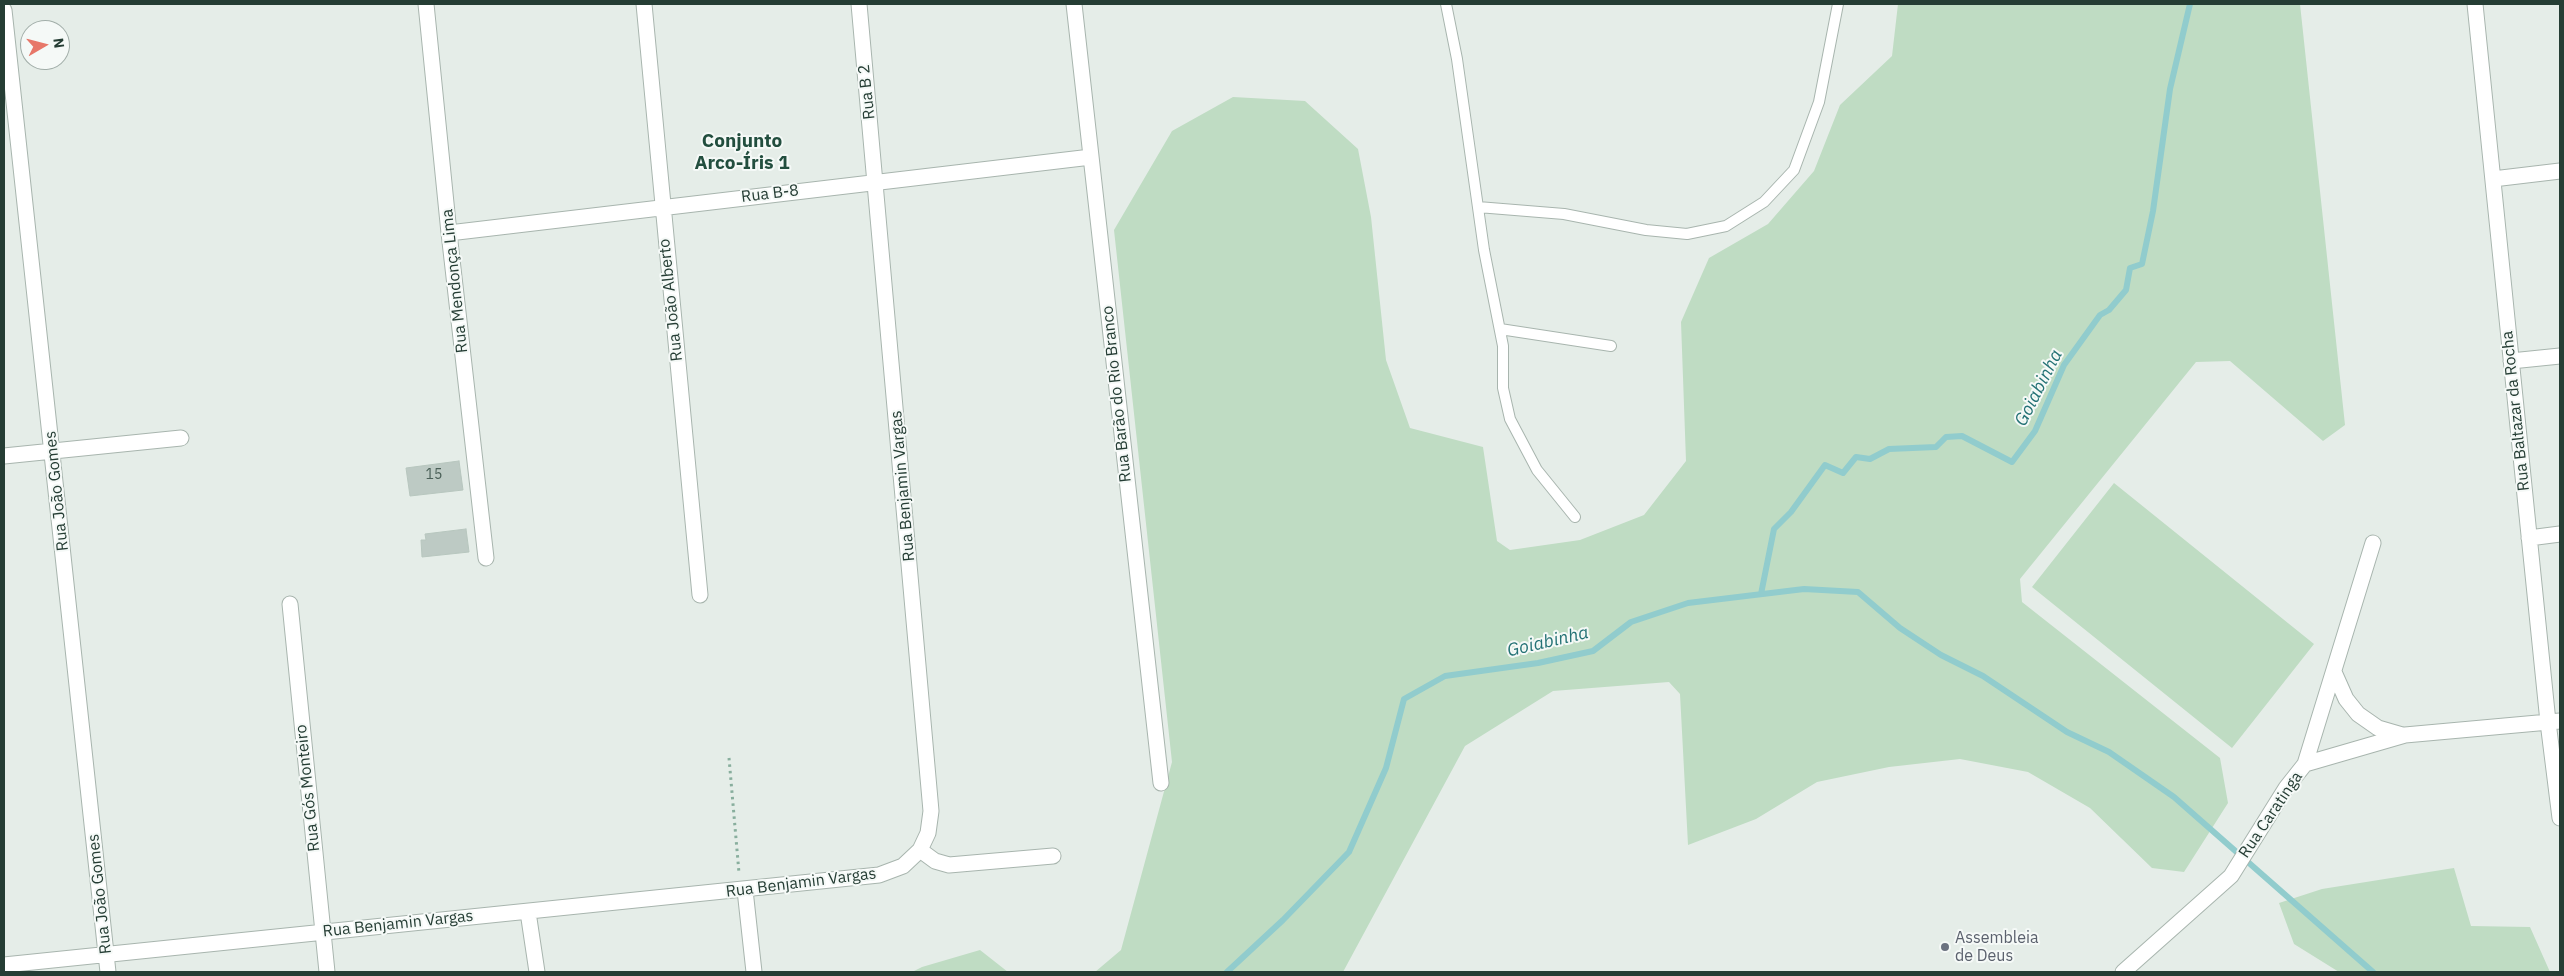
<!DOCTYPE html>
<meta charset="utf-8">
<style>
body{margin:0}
#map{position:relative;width:2564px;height:976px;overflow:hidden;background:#e5ede8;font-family:"IBM Plex Sans",sans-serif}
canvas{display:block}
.frame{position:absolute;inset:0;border:5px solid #253d34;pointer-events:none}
.north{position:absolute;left:20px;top:20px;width:50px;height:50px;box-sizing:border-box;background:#f5f9f7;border:1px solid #a2aea9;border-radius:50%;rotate:82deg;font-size:14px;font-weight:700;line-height:20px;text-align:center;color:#253d34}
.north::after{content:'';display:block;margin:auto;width:18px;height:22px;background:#e77769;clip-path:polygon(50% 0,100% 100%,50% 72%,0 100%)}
</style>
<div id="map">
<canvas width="2564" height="976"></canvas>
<div class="frame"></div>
<div class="north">N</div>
</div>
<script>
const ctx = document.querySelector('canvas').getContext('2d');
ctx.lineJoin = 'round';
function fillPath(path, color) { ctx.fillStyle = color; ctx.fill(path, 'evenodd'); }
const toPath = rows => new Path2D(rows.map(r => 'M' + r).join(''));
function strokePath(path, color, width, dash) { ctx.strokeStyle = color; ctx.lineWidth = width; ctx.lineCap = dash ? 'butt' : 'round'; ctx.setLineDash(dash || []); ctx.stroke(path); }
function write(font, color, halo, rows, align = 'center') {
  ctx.font = font + ' "IBM Plex Sans",sans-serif'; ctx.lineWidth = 4; ctx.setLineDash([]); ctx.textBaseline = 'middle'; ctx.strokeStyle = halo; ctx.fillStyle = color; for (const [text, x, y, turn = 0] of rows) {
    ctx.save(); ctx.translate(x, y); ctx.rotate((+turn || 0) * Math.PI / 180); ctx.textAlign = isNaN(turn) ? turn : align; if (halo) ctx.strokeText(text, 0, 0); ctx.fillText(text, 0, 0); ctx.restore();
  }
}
const green = toPath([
 [1898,4,2300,4,2345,425,2323,441,2230,361,2196,362,2020,579,2022,602,2220,758,2228,803,2184,872,2152,868,2090,808,2028,772,1960,759,1889,767,1817,782,1756,819,1688,845,1680,694,1669,682,1553,691,1465,746,1343,972,1095,972,1121,950,1172,762,1114,230,1172,131,1233,97,1305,101,1358,149,1371,217,1386,360,1410,428,1483,447,1497,541,1510,550,1580,540,1644,515,1686,461,1681,322,1709,258,1768,224,1814,171,1840,105,1892,56],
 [2114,483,2314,644,2232,748,2032,587],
 [2454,868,2471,926,2530,927,2550,972,2339,972,2294,944,2279,903,2322,889],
 [980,950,1008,972,912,972,922,967]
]);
const stream = toPath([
 [1761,594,1774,529,1791,512,1825,465,1843,473,1856,457,1870,459,1889,449,1936,447,1946,437,1962,436,2012,462,2035,431,2064,365,2100,315,2109,310,2126,290,2130,268,2142,264,2153,211,2170,89,2190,4],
 [1227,972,1283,920,1349,852,1386,768,1404,699,1445,676,1538,663,1593,651,1631,622,1688,603,1804,589,1858,592,1900,628,1941,655,1983,676,2067,732,2109,752,2174,797,2373,972]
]);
const building = toPath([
 [459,461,463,490,410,496,406,468,459,461],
 [466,529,469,552,422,557,421,540,426,540,425,534,466,529]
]);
const path = toPath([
 [729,758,739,873]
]);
const lane = toPath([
 [1446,4,1457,59,1484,250,1503,346,1503,388,1510,419,1537,470,1575,517],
 [1478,207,1564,214,1646,230,1687,234,1726,226,1764,202,1794,170,1819,102,1838,4],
 [1500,329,1611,346]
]);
const street = toPath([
 [426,4,449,233,486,558],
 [644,4,700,595],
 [1074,4,1161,783],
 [2475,4,2548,722,2560,818],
 [4,10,108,972],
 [2493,179,2560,171],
 [449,233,1091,157],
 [2511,361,2560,356],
 [4,456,181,438],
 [2529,538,2560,534],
 [290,604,327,972],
 [2334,672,2346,699,2358,714,2378,728,2402,735],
 [2305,764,2373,543],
 [920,850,935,861,949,865,1053,856],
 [745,890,754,972],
 [528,912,537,972],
 [4,965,879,875,903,866,920,850,928,833,931,811,859,4],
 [2123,972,2231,876,2286,788,2305,764,2405,735,2560,721]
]);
const markers = [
 [1945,947,5,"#6b7280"]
];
const numberNames = [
 ["15",434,475]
];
const streetNames = [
 ["Rua B 2",867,92,-96],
 ["Rua B-8",770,194,-7],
 ["Rua Mendonça Lima",455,281,-96],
 ["Rua João Alberto",671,300,-96],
 ["Rua Barão do Rio Branco",1117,394,-96],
 ["Rua Baltazar da Rocha",2516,411,-96],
 ["Rua Benjamin Vargas",903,486,-95],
 ["Rua João Gomes",57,491,-96],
 ["Rua Gós Monteiro",308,788,-96],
 ["Rua Caratinga",2271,815,-56],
 ["Rua Benjamin Vargas",801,883,-7],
 ["Rua João Gomes",100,894,-96],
 ["Rua Benjamin Vargas",398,924,-6]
];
const worshipNames = [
 ["Assembleia",1955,938],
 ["de Deus",1955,956]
];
const waterNames = [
 ["Goiabinha",2039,388,-63],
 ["Goiabinha",1548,642,-13]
];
const quarterNames = [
 ["Conjunto",742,142],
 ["Arco-Íris 1",742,164]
];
fillPath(green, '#bfdcc3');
strokePath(stream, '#91cccd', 6);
fillPath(building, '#bdcac4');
strokePath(building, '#b7c6be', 1);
strokePath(lane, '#a8b5ae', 12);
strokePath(street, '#a8b5ae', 17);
strokePath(path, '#88ae9d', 3, [2.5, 4]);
strokePath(lane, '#fff', 10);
strokePath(street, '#fff', 15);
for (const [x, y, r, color] of markers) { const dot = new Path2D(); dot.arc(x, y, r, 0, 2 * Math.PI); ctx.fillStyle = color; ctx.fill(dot); strokePath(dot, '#f5f9f7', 2); }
write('14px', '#4b6058', null, numberNames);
write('16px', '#253d34', '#f5f9f7', streetNames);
write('16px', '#5b616d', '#f5f9f7', worshipNames, 'left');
write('italic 18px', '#247275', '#f5f9f7', waterNames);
write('bold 19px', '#224e3e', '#f5f9f7', quarterNames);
</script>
